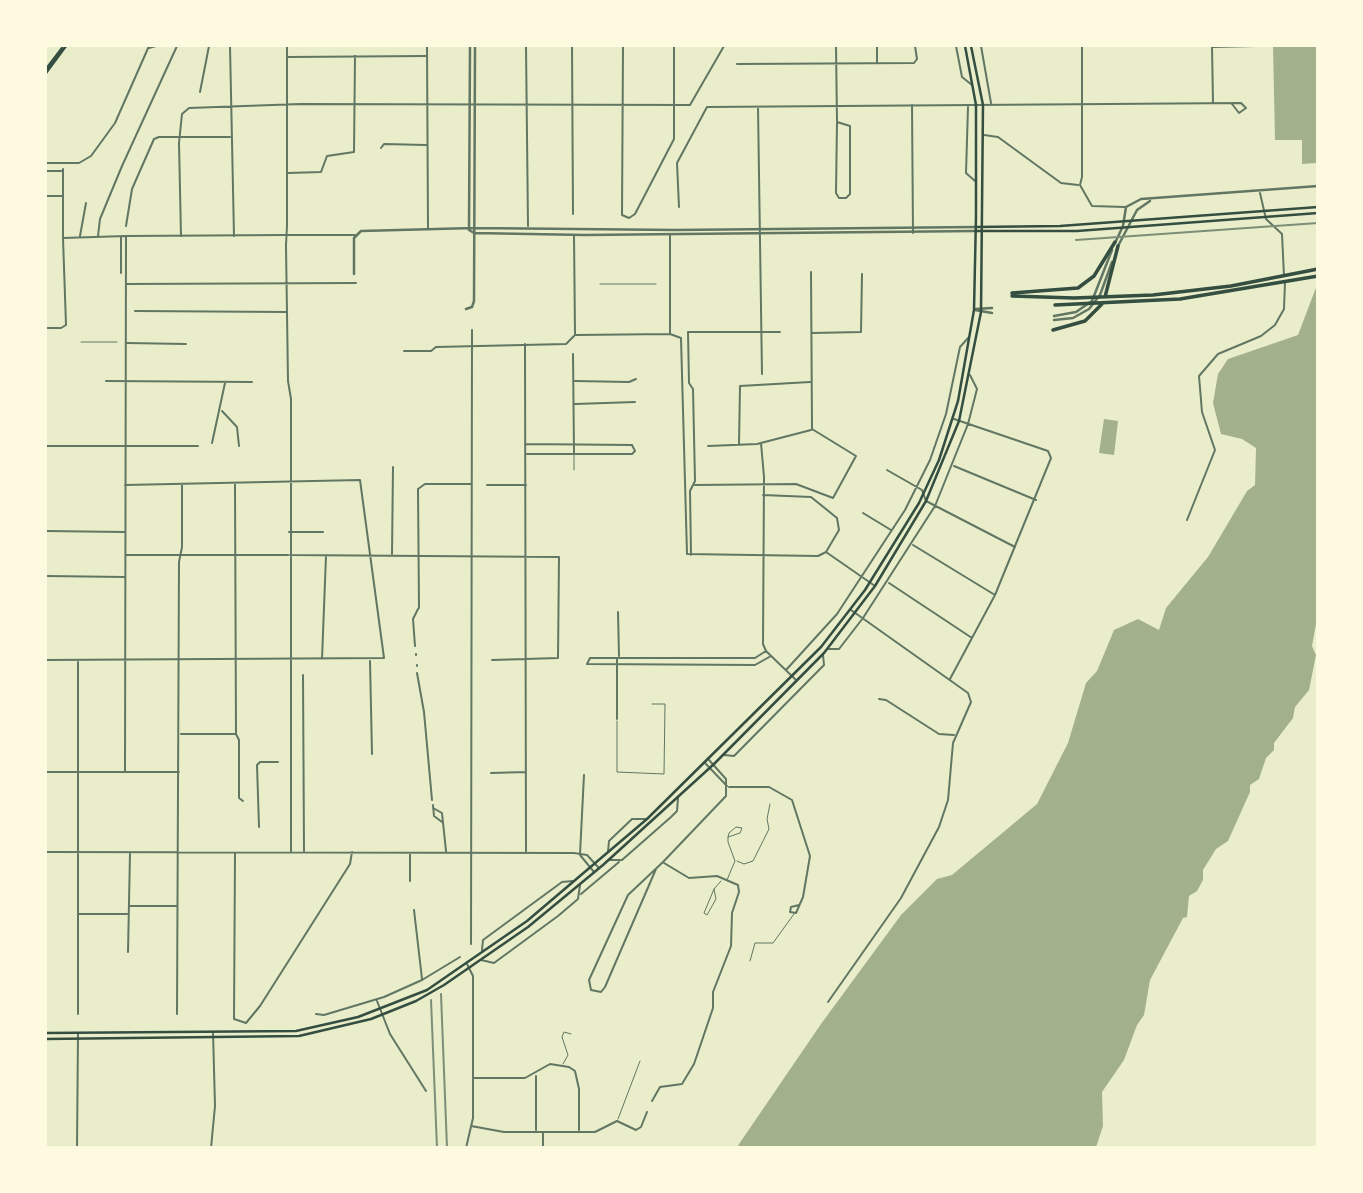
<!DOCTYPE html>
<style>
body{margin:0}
#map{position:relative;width:1363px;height:1193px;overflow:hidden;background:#e9edc9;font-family:"Zilla Slab",serif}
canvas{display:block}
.frame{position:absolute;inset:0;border:47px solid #fefae0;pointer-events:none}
</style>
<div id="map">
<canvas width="1363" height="1193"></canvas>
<div class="frame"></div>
</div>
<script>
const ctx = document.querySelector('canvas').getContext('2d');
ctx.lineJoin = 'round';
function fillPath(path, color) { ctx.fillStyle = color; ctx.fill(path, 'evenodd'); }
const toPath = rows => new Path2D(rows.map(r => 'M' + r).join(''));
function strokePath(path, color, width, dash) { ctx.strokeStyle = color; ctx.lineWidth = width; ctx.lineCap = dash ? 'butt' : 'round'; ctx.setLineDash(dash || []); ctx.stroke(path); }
const water = toPath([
 [1273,46,1317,46,1317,166,1316,163,1302,164,1302,140,1275,140],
 [1317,285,1318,613,1312,646,1316,655,1309,690,1295,707,1293,718,1274,743,1274,750,1266,758,1259,779,1250,785,1250,792,1228,841,1216,849,1203,870,1203,880,1197,891,1189,896,1187,917,1183,918,1150,980,1144,1015,1137,1025,1124,1060,1102,1092,1103,1126,1096,1147,737,1147,821,1024,901,915,937,879,952,875,1037,804,1068,743,1086,683,1097,671,1114,630,1138,619,1159,630,1166,608,1208,557,1247,491,1255,485,1256,448,1242,439,1221,434,1213,403,1218,374,1228,359,1298,335],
 [1104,419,1118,421,1114,455,1099,453]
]);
const service = toPath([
 [600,284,656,284],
 [81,342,117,342],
 [574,455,574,470],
 [617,721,617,772,664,774,665,704,652,704],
 [737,861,744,864,753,861,769,829,767,819,770,804],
 [727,880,735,861,728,842,728,837,729,833,736,827,742,828,740,833,728,837],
 [714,889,716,899,707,915,704,913,714,889,721,881],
 [750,961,755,943,773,943,794,914],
 [563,1064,568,1055,562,1037,564,1032,571,1034],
 [618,1119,640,1061]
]);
const pedestrian = toPath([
 [46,171,62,171],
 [46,196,62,196],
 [98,236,100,219,122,166],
 [127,236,285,235],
 [63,237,63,169],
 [286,245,287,226],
 [404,351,431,351,436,347],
 [453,484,472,484],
 [392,554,393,467],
 [126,555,288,555],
 [179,562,182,547],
 [415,646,413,619,418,609],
 [416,655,416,654],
 [417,666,417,665],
 [417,673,424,712],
 [471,944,472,330]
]);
const minor = toPath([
 [230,46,234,236],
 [287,46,287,226],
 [427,46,428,229],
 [526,46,528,226],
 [572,46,573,214],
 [623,46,622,215,629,218,635,214,674,139,674,46],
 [836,46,837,121],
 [877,46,877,62],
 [956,46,962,77,972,85],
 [981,46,991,103],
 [1082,46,1082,177,1080,185,1092,206,1125,207],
 [1212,46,1213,102],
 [1213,47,1256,46],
 [149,48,156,46],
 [288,57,426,56],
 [737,64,914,63,917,59,915,46],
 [200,92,209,46],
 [912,105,913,233],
 [758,107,762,374],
 [968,107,966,173,975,181],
 [837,122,850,126,850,194,846,198,839,198,836,193,837,122],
 [984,135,998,137,1061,183,1078,185],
 [381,148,384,144,426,145],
 [46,163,79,163,91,156,115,123,149,46],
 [122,166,177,46],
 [288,173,321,172,327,156,354,152,355,56],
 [1260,193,1266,219,1282,234,1284,276],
 [679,207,677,163,707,107,1241,103,1246,108,1239,113,1232,104],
 [126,226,132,189,154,139,159,137,230,137],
 [286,235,355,235],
 [574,235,575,334],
 [80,236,86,203],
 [181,236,179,143,182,114,189,108,300,104,690,105,724,46],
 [121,237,121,273],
 [286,246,288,381,291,399,291,852],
 [811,272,812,428],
 [126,284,356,283],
 [135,311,287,312],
 [46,328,61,328,66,325,63,238,126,236,125,772],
 [670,333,670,234],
 [812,333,861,332,862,274],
 [575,335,670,334,681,338,687,554,818,556,826,552,875,586],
 [127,343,186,344],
 [525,344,526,851],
 [436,347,566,344,574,336],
 [573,354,574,453],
 [106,381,252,382],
 [575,381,629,382,636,379],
 [575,404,635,402],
 [222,411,237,427,239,446],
 [212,443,225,383],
 [761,443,764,477,763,644,766,651,796,680],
 [526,444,632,445,635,451,632,454,527,454],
 [739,444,740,386,810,382],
 [46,446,198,446],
 [708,446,757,444,811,430],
 [954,466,1036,500],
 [887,470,922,490,926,501,1015,547],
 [235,484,236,734,239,740,239,798,243,801],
 [182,485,182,546],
 [487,485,526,485],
 [695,485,796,484,833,498,856,456,812,429],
 [763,495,811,497,837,518,839,530,826,552],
 [863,513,891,530],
 [1187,520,1215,450,1202,412,1199,376,1218,354,1261,336,1275,325,1284,309,1285,282],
 [46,531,124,532],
 [289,532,323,532],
 [913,545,995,595],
 [290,555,559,557,558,658,492,660],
 [691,555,690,491,695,481,693,389,689,383,688,332,780,332],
 [46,576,124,577],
 [889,583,972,638],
 [419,608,418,489,425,484,452,484],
 [618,612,619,656],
 [828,649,839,649,863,618,935,506,968,424,977,389,970,375],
 [766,651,755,658,590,658,587,664,755,665,771,656],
 [322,659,326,556],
 [617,659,617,719],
 [46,660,384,658,360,480,125,485],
 [370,661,372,754],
 [78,662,78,1014],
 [786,670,837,614,905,510,930,460,946,414,960,347,969,337],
 [303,675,304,851],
 [950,679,995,595,1051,458,1048,451,954,419],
 [879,699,886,700,939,734,954,735],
 [424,712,432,800],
 [181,734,235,734],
 [724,755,734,756,824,665,823,655],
 [705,763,727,786],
 [46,772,179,772],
 [491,773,525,772],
 [729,787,769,787,792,800,810,856,803,897,796,913,790,912,791,907,799,905],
 [433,805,434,816,442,822],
 [433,808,442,813,446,851],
 [259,827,257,765,260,762,278,762],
 [46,852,574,853,587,855,598,867],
 [608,852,609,841,632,819,646,819],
 [235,853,234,1019,246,1023,260,1006,350,864,352,852],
 [410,854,410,881],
 [580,854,584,775],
 [580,855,594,872],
 [609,860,622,860,671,817,677,811,678,798],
 [656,869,605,987,601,992,591,990,589,980,628,895,663,862,726,796,726,779,709,760],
 [581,894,619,862],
 [130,906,176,906],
 [414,910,422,979],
 [78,914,127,914],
 [482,950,483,940,562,882,573,881],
 [128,952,130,853],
 [481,960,494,963,558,916,578,899,580,885],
 [377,1001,390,1034,426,1091],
 [828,1002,901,898,939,827,948,800,953,743,971,702,968,693,851,610],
 [177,1014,179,562],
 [316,1014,324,1015,384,997,422,980,460,957],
 [536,1076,536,1130],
 [474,1078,525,1078,550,1064,569,1067,575,1071,579,1089,579,1130],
 [652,1101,660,1087,682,1084,694,1064,713,1008,713,992,731,946,732,913,739,892,738,885,717,876,689,878,664,863],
 [471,1126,504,1132,595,1132,617,1121,636,1130,641,1127,647,1112],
 [543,1133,543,1148],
 [77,1148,78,1034],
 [211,1148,215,1106,213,1032],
 [466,1148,473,1118,473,976,467,964]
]);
const tertiary = toPath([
 [1126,207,1141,199,1318,186],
 [469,230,474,233,585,235,975,231],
 [469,230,470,46],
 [1115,243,1123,226,1126,207],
 [1118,246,1137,210,1150,201],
 [354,274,354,238,361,231,474,228,676,230,976,227],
 [466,309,472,307,474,301,475,46],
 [975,309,992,308],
 [975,310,992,313],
 [1054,316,1076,312,1092,301,1112,250],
 [1054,320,1073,318,1089,309,1100,295,1112,262]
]);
const secondary = toPath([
 [46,69,62,48],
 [46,73,66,46],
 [976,227,1060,226,1318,207],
 [975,231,1077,231,1318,213],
 [46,1033,296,1031,358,1017,427,990,527,921,647,819,821,647,865,590,919,503,939,460,958,401,974,310,976,216,976,105,965,46],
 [46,1039,299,1036,371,1019,416,1001,444,985,528,927,603,865,714,764,824,653,875,586,926,501,959,421,981,312,983,105,971,46]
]);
const trunk = toPath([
 [1012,293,1078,288,1094,276,1115,242],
 [1012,296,1074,298,1153,295,1231,286,1318,269],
 [1105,297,1118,246],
 [1055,305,1180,299,1318,276],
 [1053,330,1085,321,1102,304]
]);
const rail = toPath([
 [1076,240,1318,223],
 [441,994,447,1148],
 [431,1000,437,1148]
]);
fillPath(water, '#a3b18a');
strokePath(service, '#617663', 1);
strokePath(pedestrian, '#617663', 2);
strokePath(minor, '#617663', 2);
strokePath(tertiary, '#617663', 2.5);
strokePath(secondary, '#344e41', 2.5);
strokePath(trunk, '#344e41', 3.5);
strokePath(rail, '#7c8e77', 2);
</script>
